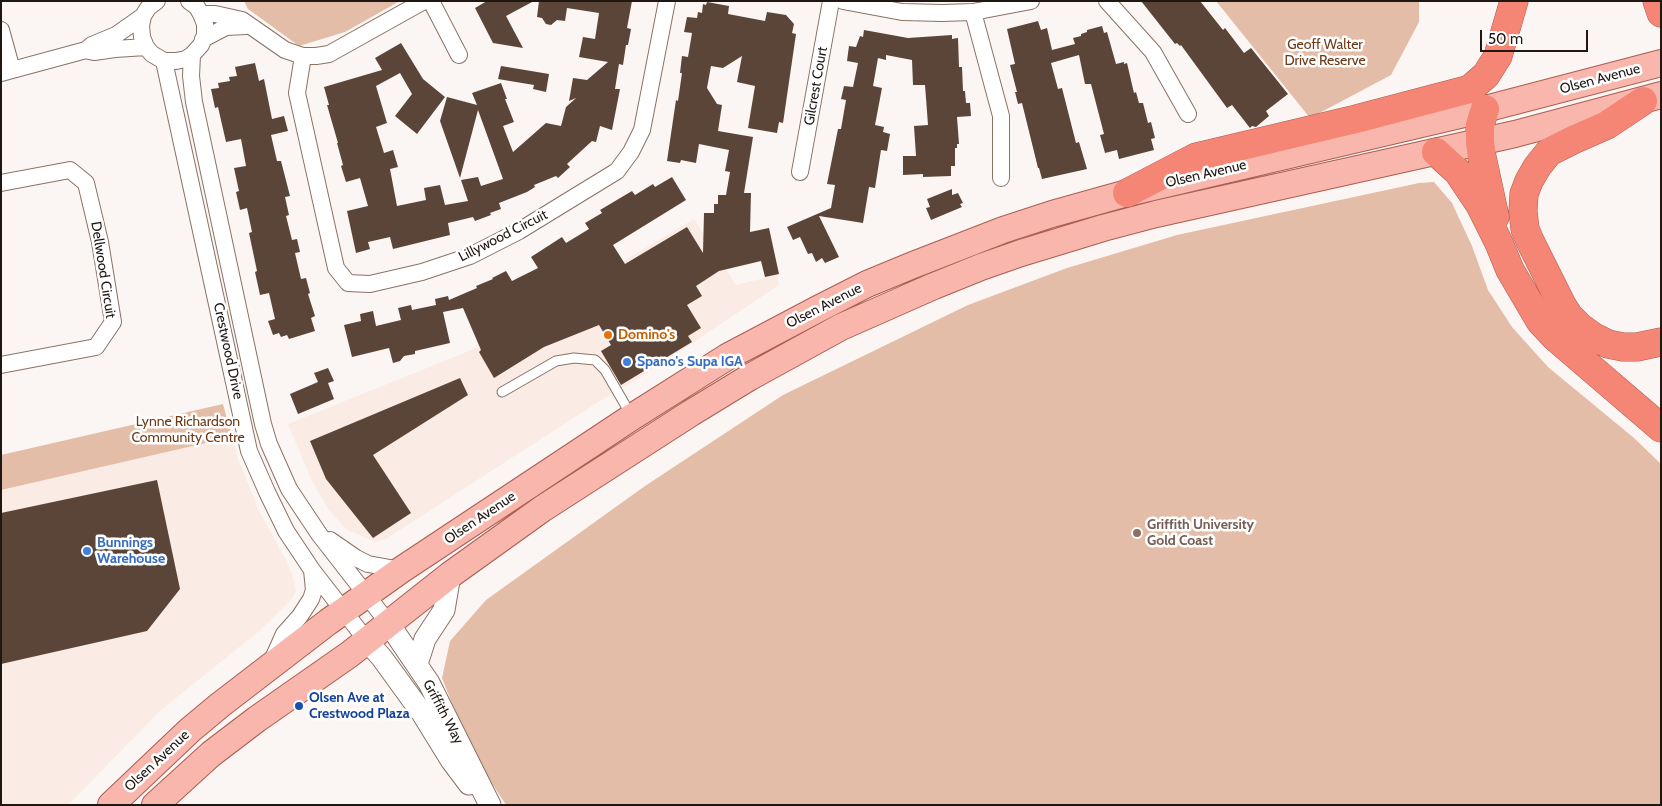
<!DOCTYPE html>
<style>
body{margin:0}
#map{position:relative;width:1662px;height:806px;overflow:hidden;background:#fbf6f3;font-family:Cabin,sans-serif}
canvas{display:block}
.frame{position:absolute;inset:0;border:2px solid #201712;pointer-events:none}
.scale{position:absolute;left:1480px;top:30px;width:108px;height:22px;box-sizing:border-box;border:2px solid #201712;border-top:0;padding-left:6px;font-size:15px;line-height:18px;white-space:nowrap;color:#201712;-webkit-text-stroke:4px #fff;paint-order:stroke}
</style>
<div id="map">
<canvas width="1662" height="806"></canvas>
<div class="frame"></div>
<div class="scale">50 m</div>
</div>
<script>
const ctx = document.querySelector('canvas').getContext('2d');
ctx.lineJoin = 'round';
function fillPath(path, color) { ctx.fillStyle = color; ctx.fill(path, 'evenodd'); }
const toPath = rows => new Path2D(rows.map(r => 'M' + r).join(''));
function strokePath(path, color, width, dash) { ctx.strokeStyle = color; ctx.lineWidth = width; ctx.lineCap = dash ? 'butt' : 'round'; ctx.setLineDash(dash || []); ctx.stroke(path); }
function write(font, color, halo, rows, align = 'center') {
  ctx.font = font + ' Cabin,sans-serif'; ctx.lineWidth = 5; ctx.setLineDash([]); ctx.textBaseline = 'middle'; ctx.strokeStyle = halo; ctx.fillStyle = color; for (const [text, x, y, turn = 0] of rows) {
    ctx.save(); ctx.translate(x, y); ctx.rotate((+turn || 0) * Math.PI / 180); ctx.textAlign = isNaN(turn) ? turn : align; if (halo) ctx.strokeText(text, 0, 0); ctx.fillText(text, 0, 0); ctx.restore();
  }
}
const built = toPath([
 [694,219,736,285,777,275,779,285,649,372,595,404,386,539,375,542,346,529,329,510,312,481,288,424,479,347],
 [232,437,238,459,259,511,286,560,293,577,296,591,291,600,258,632,162,709,68,805,1,805,1,490]
]);
const green = toPath([
 [244,1,400,1,345,32,299,46,248,9],
 [1216,1,1419,1,1419,22,1391,75,1310,118],
 [1434,182,1452,203,1472,246,1488,290,1512,327,1548,367,1634,438,1661,464,1661,805,506,805,484,771,459,721,442,678,450,641,486,600,645,486,783,395,968,305,1067,268,1177,235,1419,183],
 [223,404,232,437,1,490,1,455]
]);
const building = toPath([
 [487,1,534,1,506,16,523,48,493,43,475,8],
 [539,1,632,1,627,28,631,29,628,45,626,45,623,65,619,64,615,89,620,89,612,130,600,126,596,142,592,141,567,164,570,167,558,178,556,176,534,185,535,187,527,192,499,203,501,209,490,213,491,215,475,221,473,217,448,223,450,235,393,249,390,237,368,242,370,249,356,253,347,211,368,206,360,178,346,182,341,166,343,165,337,143,338,143,327,105,329,105,324,87,382,70,375,58,401,43,423,79,445,97,417,134,395,116,412,94,400,73,376,86,387,123,376,127,384,153,393,150,398,167,390,169,397,206,426,200,424,188,440,185,445,205,468,201,461,180,478,177,481,186,503,179,478,110,460,178,440,121,447,97,477,105,472,93,501,83,507,99,505,99,514,122,503,126,513,152,546,123,561,126,566,107,576,98,569,101,573,78,587,80,608,62,579,57,583,37,595,39,599,13,567,8,565,21,557,20,551,25,546,24,542,18,537,17],
 [1141,1,1200,1,1223,30,1225,28,1244,53,1251,48,1288,94,1266,111,1269,116,1256,127,1252,126,1250,128,1232,105,1227,108,1181,45,1180,46,1177,43,1175,44],
 [707,2,729,6,728,14,765,21,767,12,786,15,794,24,792,33,796,34,783,123,779,122,777,133,748,128,755,86,737,82,742,56,723,68,711,66,707,88,717,104,722,105,718,131,753,137,744,193,751,193,750,232,769,228,779,274,765,277,761,261,719,271,696,286,702,296,687,305,701,328,688,336,692,342,621,385,601,351,611,345,599,325,544,347,494,378,479,352,481,350,463,308,443,312,450,343,415,351,415,354,404,356,400,361,393,363,389,348,352,357,344,325,361,321,360,314,373,311,376,326,401,320,398,308,411,305,412,310,436,305,435,299,448,296,449,300,477,288,476,286,493,279,492,278,506,271,512,281,538,268,531,257,562,237,566,243,589,229,585,223,602,213,600,210,632,191,635,195,653,184,655,187,672,177,686,200,613,245,625,264,687,227,703,253,704,213,714,213,714,204,718,204,718,195,726,195,730,172,725,171,729,150,699,144,696,163,681,160,680,163,667,161,676,100,678,101,682,73,680,73,682,56,688,57,692,33,684,32,687,17,697,18,698,12,702,13,703,4,706,5],
 [1038,21,1041,30,1047,28,1052,50,1075,44,1073,38,1081,36,1081,34,1087,32,1087,30,1102,26,1104,33,1107,32,1116,64,1124,62,1124,64,1127,63,1134,93,1136,92,1139,103,1143,103,1148,123,1151,122,1155,138,1151,139,1154,150,1119,159,1117,150,1105,153,1100,135,1104,134,1091,84,1085,84,1079,55,1051,63,1058,89,1062,88,1076,143,1079,142,1087,169,1042,179,1039,168,1038,168,1022,103,1018,104,1015,92,1017,92,1010,65,1015,64,1007,29],
 [864,30,908,38,952,35,952,39,958,38,959,67,962,67,963,91,965,91,966,103,970,103,971,116,957,117,959,144,957,144,957,148,955,148,955,166,951,166,951,176,923,177,923,174,903,175,903,156,916,156,914,126,928,125,925,85,913,85,912,60,886,55,886,60,878,58,873,86,882,88,875,125,884,127,883,132,890,134,887,151,881,150,875,188,869,187,863,223,819,216,839,257,825,263,822,258,816,262,812,253,808,254,800,237,793,240,787,227,831,208,835,185,827,184,838,129,841,129,846,100,841,99,844,86,853,87,858,63,847,61,849,46,856,47,860,36,863,37],
 [255,63,259,81,264,79,272,119,284,116,288,131,271,135,277,161,281,161,290,196,285,197,289,215,286,216,292,240,297,239,300,252,295,253,301,279,306,278,310,293,308,294,315,316,311,318,315,331,289,339,287,335,281,337,279,333,273,335,268,321,275,319,269,293,260,295,255,272,257,271,249,233,252,232,247,208,240,210,236,192,239,191,234,168,246,166,241,139,226,142,218,107,215,108,211,89,219,88,218,83,230,81,229,77,237,76,235,67],
 [501,66,549,74,546,92,533,89,534,85,498,79],
 [952,189,952,195,958,193,963,203,960,204,962,207,931,220,926,208,930,207,927,199],
 [328,368,334,381,328,383,334,399,298,414,290,394,318,382,314,373],
 [460,378,468,395,373,455,411,513,373,538,326,479,310,441],
 [157,480,180,589,147,631,1,664,1,513]
]);
const service = toPath([
 [502,392,556,361,574,358,595,360,605,370,631,415]
]);
const minor = toPath([
 [157,1,148,8,143,16,141,26,142,37,146,47,152,54,164,61,176,61,186,59,192,55,201,45,205,35,205,24,201,14,197,7,189,1],
 [431,1,459,55],
 [843,1,902,12,942,13,973,12,1031,1],
 [1107,1,1153,52,1188,114],
 [973,12,1001,116,1001,178],
 [201,14,215,14,242,20,285,50,303,56,316,56,329,54,424,1],
 [1,30,12,70],
 [203,39,226,27,246,26],
 [89,51,94,52,115,49,146,47],
 [192,55,191,76,194,102,263,424,269,444,289,489,319,534,389,624],
 [303,56,297,93,336,268,348,283,370,284,422,272,470,256,519,231,617,171,631,152,642,130,667,1],
 [164,61,249,451,267,492,286,531,312,570,367,641],
 [1,73,86,50,92,45,116,35,143,16],
 [800,172,831,1],
 [1,183,70,170,86,183,100,242,113,322,96,347,1,365],
 [330,540,356,558,368,564,401,570],
 [271,663,284,634,300,616,311,599,314,590,312,570]
]);
const tertiary = toPath([
 [389,624,429,683,490,805],
 [367,641,382,658,422,713,451,760,469,784],
 [417,664,425,639,444,610,450,575]
]);
const primary = toPath([
 [111,805,190,730,220,705,328,622,401,570,632,417,727,357,816,310,867,284,913,265,1003,230,1052,214,1127,193,1485,109,1661,63],
 [155,805,211,754,257,719,350,654,450,575,542,509,691,413,750,377,841,327,934,286,981,267,1021,253,1103,228,1156,214,1515,134,1661,95]
]);
const motorway = toPath([
 [1657,1,1661,13],
 [1643,101,1607,125,1573,140,1549,152,1537,167,1529,181,1524,194,1523,211,1525,229,1530,241,1562,305,1569,316,1580,327,1594,337,1608,344,1623,347,1637,347,1661,342],
 [1485,109,1480,125,1480,142,1482,157,1495,217],
 [1436,152,1458,172,1480,205,1499,243,1510,270,1540,321,1556,338,1661,428],
 [1127,193,1196,157,1356,119,1470,89,1486,75,1498,56,1514,1]
]);
const markers = [
 [608,335,5,"#e8710a"],
 [627,362,5,"#3f7fe0"],
 [1137,533,5,"#8d6e63"],
 [87,551,5,"#3f7fe0"],
 [299,706,5,"#1a4fb4"]
];
const parkNames = [
 ["Geoff Walter",1325,45],
 ["Drive Reserve",1325,61],
 ["Lynne Richardson",188,422],
 ["Community Centre",188,438]
];
const streetNames = [
 ["Olsen Avenue",1600,79,-15],
 ["Gilcrest Court",816,86,-80],
 ["Olsen Avenue",1206,174,-13],
 ["Lillywood Circuit",503,236,-27],
 ["Dellwood Circuit",103,270,81],
 ["Olsen Avenue",824,306,-27],
 ["Crestwood Drive",228,351,78],
 ["Olsen Avenue",480,518,-34],
 ["Griffith Way",443,712,62],
 ["Olsen Avenue",157,761,-43]
];
const foodNames = [
 ["Domino's",618,335]
];
const shopNames = [
 ["Spano's Supa IGA",637,362],
 ["Bunnings",97,543],
 ["Warehouse",97,559]
];
const educationNames = [
 ["Griffith University",1147,525],
 ["Gold Coast",1147,541]
];
const transitNames = [
 ["Olsen Ave at",309,698],
 ["Crestwood Plaza",309,714]
];
fillPath(built, '#faebe4');
fillPath(green, '#e4bda8');
fillPath(building, '#5b4538');
strokePath(service, '#8a7265', 11);
strokePath(minor, '#8a7265', 18);
strokePath(tertiary, '#8a7265', 23);
strokePath(primary, '#aa5e52', 28);
strokePath(motorway, '#aa5e52', 29);
strokePath(service, '#fff', 9);
strokePath(minor, '#fff', 16);
strokePath(tertiary, '#fff', 21);
strokePath(primary, '#f9b6ac', 26);
strokePath(motorway, '#f58575', 28);
for (const [x, y, r, color] of markers) { const dot = new Path2D(); dot.arc(x, y, r, 0, 2 * Math.PI); ctx.fillStyle = color; ctx.fill(dot); strokePath(dot, '#fff', 2); }
write('14px', '#6d3916', '#fff', parkNames);
write('14px', '#201712', '#fff', streetNames);
write('bold 14px', '#c56008', '#fff', foodNames, 'left');
write('bold 14px', '#366cbe', '#fff', shopNames, 'left');
write('bold 14px', '#785e54', '#fff', educationNames, 'left');
write('bold 14px', '#164399', '#fff', transitNames, 'left');
</script>
